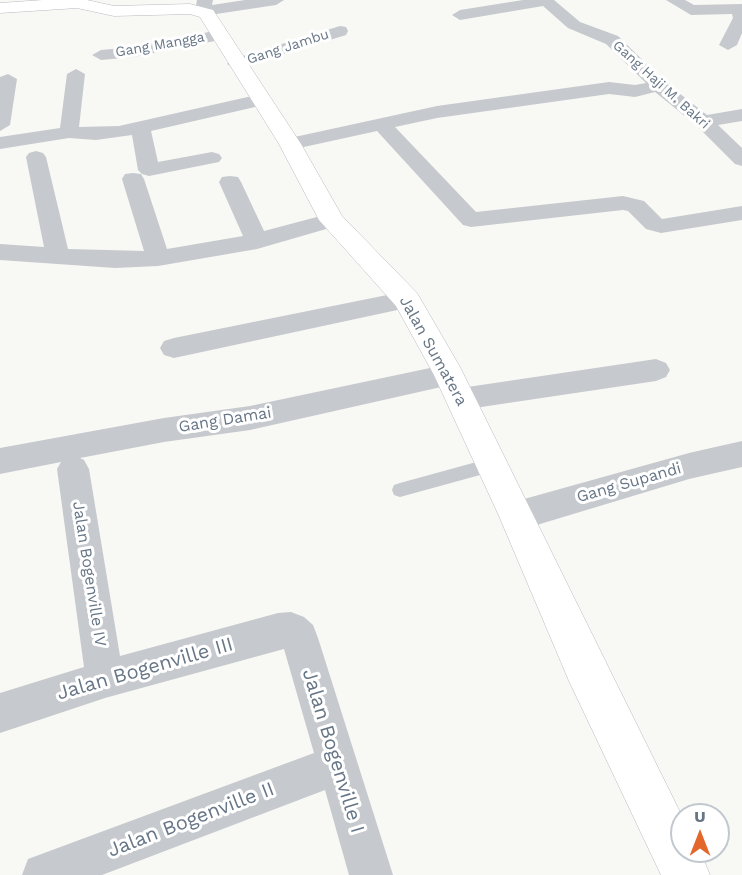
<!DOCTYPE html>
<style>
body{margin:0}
#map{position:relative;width:742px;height:875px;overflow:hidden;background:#f8f8f5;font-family:"Work Sans",sans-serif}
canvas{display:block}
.north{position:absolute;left:670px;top:803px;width:60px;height:60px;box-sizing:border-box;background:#fff;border:2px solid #c2c8cf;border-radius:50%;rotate:0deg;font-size:16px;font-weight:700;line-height:24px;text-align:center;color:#677686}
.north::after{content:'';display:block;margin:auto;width:21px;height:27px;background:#e3662a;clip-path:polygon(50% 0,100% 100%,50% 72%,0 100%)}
</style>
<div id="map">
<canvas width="742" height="875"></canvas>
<div class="north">U</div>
</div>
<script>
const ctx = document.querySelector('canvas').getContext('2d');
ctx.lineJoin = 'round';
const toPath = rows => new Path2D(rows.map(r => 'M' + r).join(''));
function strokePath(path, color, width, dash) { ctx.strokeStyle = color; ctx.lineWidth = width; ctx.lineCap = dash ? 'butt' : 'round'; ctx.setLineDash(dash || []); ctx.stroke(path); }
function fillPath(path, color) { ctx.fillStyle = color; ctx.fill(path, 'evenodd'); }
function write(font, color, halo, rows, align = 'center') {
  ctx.font = font + ' "Work Sans",sans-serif'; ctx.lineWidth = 6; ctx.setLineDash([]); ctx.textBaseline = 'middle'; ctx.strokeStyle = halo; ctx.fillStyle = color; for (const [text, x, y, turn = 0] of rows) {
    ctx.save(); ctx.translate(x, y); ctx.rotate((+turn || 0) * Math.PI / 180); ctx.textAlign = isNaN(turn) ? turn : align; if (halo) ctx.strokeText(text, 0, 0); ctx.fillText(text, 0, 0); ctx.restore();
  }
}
const lane = toPath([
 [491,458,496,460,499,465,496,470,491,472,400,497,394,495,392,490,394,485,400,483,491,458]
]);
const street = toPath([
 [197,0,213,0,212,5,245,0,284,0,276,5,203,16,195,11,197,0],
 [523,0,554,0,580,22,618,36,665,82,707,115,742,109,742,121,718,125,742,148,742,166,735,164,696,125,655,92,635,97,609,94,437,118,395,127,476,212,623,196,644,201,662,219,742,206,742,220,661,233,646,229,628,211,623,210,471,227,463,225,377,131,290,150,283,148,280,144,283,140,290,138,437,106,609,82,635,85,646,83,606,44,568,28,543,6,460,20,452,15,460,10,523,0],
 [666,0,685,0,694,5,742,4,742,33,737,45,728,50,719,45,733,18,732,14,691,15,666,0],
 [340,26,346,27,348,31,346,35,236,69,227,64,230,60,340,26],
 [219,30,227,35,225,39,133,57,101,60,92,55,101,50,133,47,219,30],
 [76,69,85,74,79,127,119,126,261,94,270,100,268,104,151,131,158,162,212,152,219,154,222,158,219,162,149,176,142,174,138,170,132,135,96,140,69,138,0,149,0,137,60,128,67,74,76,69],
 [8,74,17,79,10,125,0,131,0,77,8,74],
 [36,151,43,153,46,157,68,249,144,251,122,179,125,174,133,173,141,174,144,179,167,249,243,236,219,182,222,177,230,176,238,177,241,182,264,231,332,213,340,215,343,220,340,225,257,249,158,266,115,268,0,260,0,244,44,247,26,157,29,153,36,151],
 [407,291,416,294,420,300,416,306,174,358,164,355,160,348,164,341,174,338,407,291],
 [656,359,666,363,670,370,666,377,656,381,461,410,451,407,447,399,451,391,461,388,656,359],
 [449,364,459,367,463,375,459,383,250,430,164,442,80,458,84,460,89,469,120,656,278,613,291,612,304,617,313,625,318,638,393,875,349,875,325,790,102,875,22,875,28,859,314,753,284,649,105,698,0,733,0,693,84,667,57,469,61,462,0,474,0,448,164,418,250,406,449,364],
 [742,441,742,467,689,479,517,531,505,526,501,516,505,506,517,501,689,453,742,441]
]);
const secondary = toPath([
 [43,0,87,0,114,6,190,4,213,10,301,144,342,216,417,293,460,367,682,816,682,851,700,851,710,875,661,875,569,681,499,516,434,375,396,306,319,220,279,144,200,17,190,14,114,16,77,8,0,13,0,3,43,0]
]);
const farStreetnames = [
 ["Gang Mangga",160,45,-10],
 ["Gang Jambu",288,47,-18],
 ["Gang Haji M. Bakri",661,85,42]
];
const streetNames = [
 ["Jalan Sumatera",433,351,61],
 ["Gang Damai",225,420,-9],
 ["Gang Supandi",629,483,-16],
 ["Jalan Bogenville IV",89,574,81]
];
const nearStreetnames = [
 ["Jalan Bogenville III",145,669,-16],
 ["Jalan Bogenville I",333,751,73],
 ["Jalan Bogenville II",191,820,-21]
];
strokePath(secondary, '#b6bbc0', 1);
fillPath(lane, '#c6c9cd');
fillPath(street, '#c6c9cd');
fillPath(secondary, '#fff');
write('14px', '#677686', '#fff', farStreetnames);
write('16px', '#677686', '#fff', streetNames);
write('20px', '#677686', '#fff', nearStreetnames);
</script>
